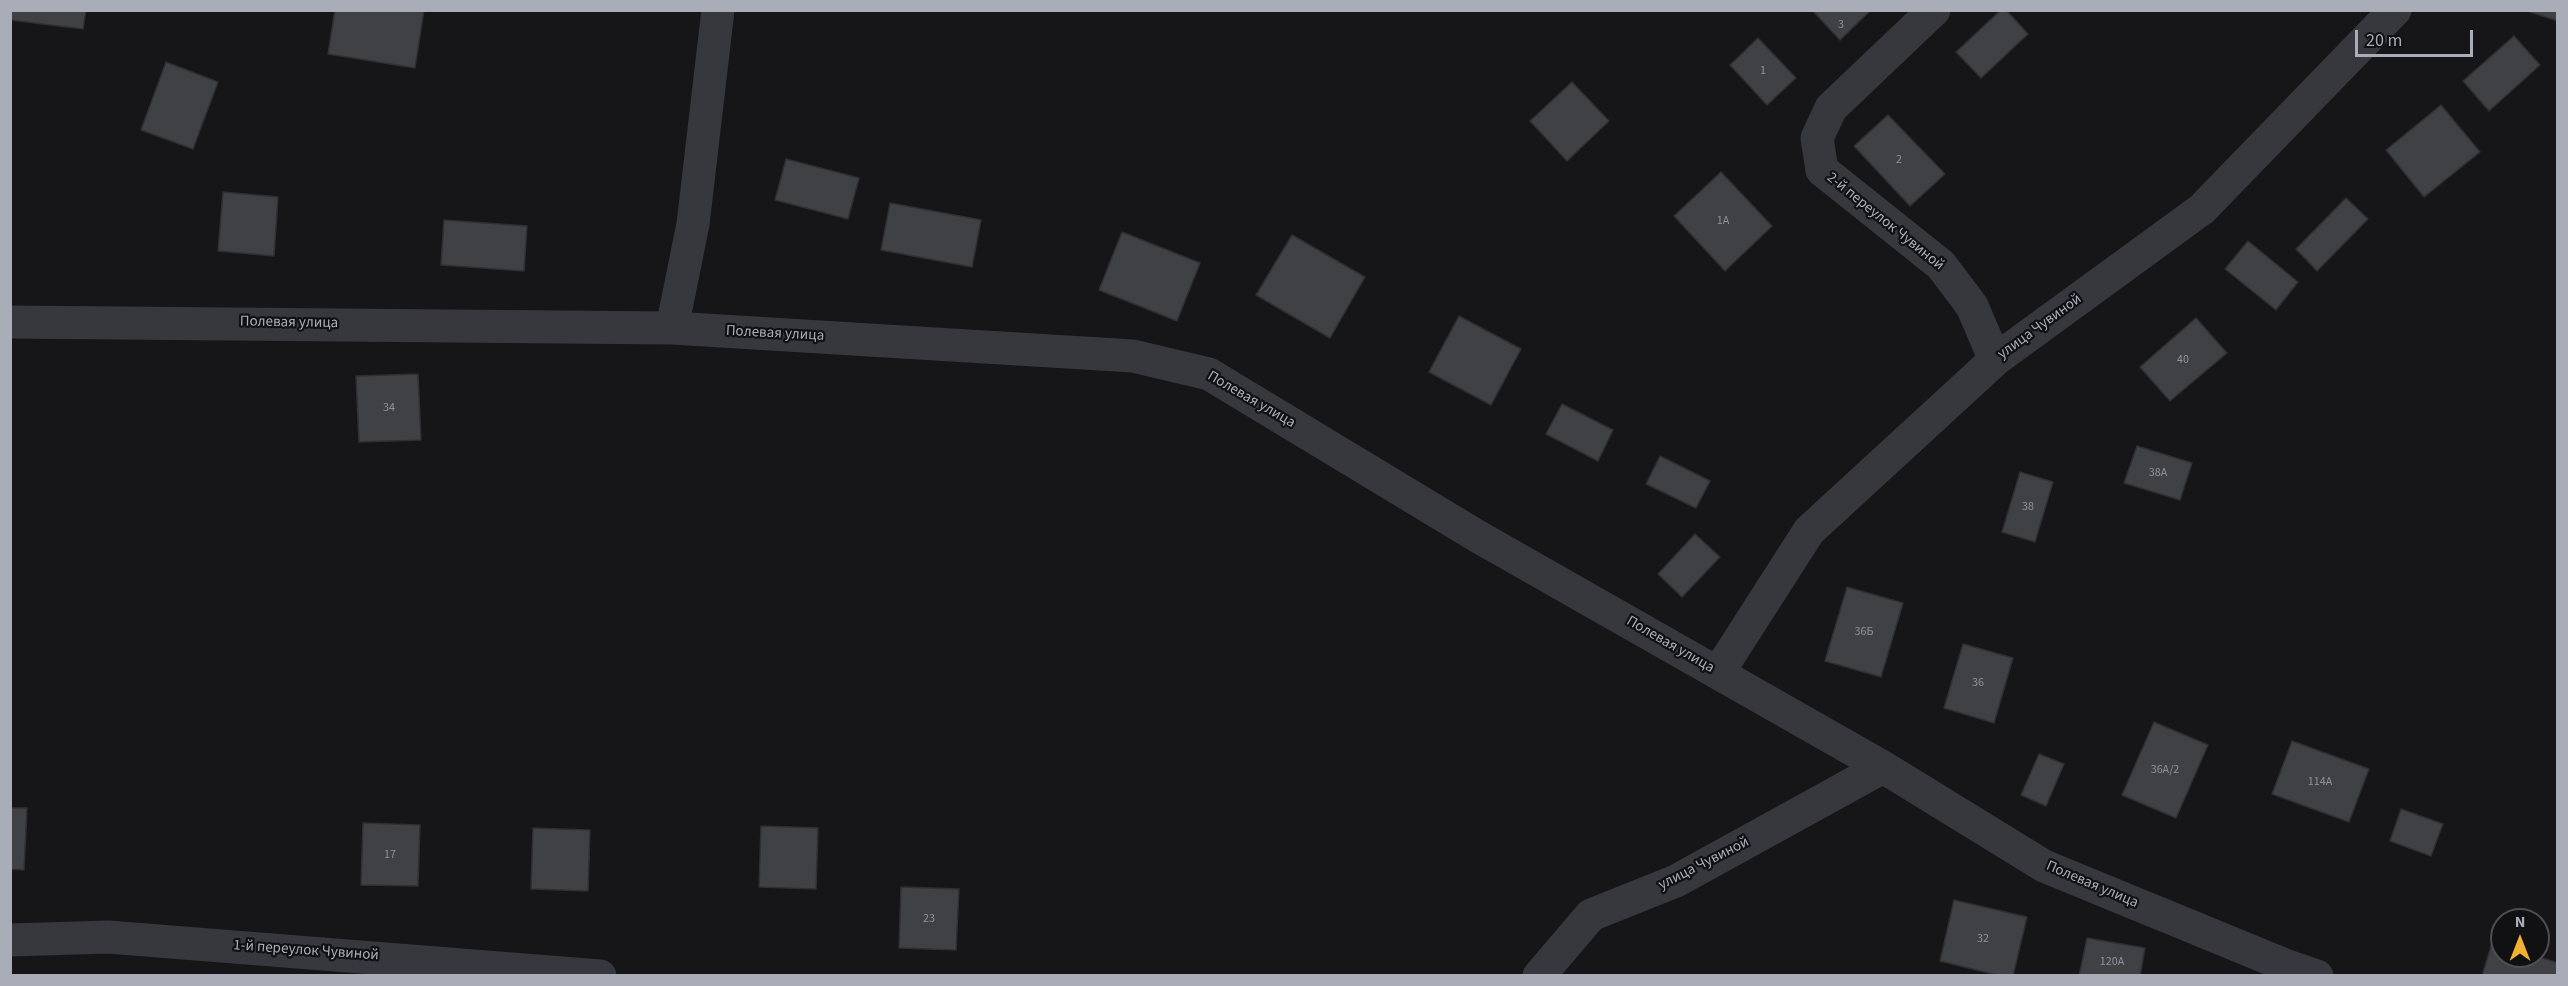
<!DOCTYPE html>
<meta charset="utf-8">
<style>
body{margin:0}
#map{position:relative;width:2568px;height:986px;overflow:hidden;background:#161618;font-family:"Source Sans 3",sans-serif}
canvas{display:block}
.frame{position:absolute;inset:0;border:12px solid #a8adb8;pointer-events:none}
.north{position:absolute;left:2490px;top:908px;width:60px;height:60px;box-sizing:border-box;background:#111113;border:2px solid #4d4f55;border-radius:50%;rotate:0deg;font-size:16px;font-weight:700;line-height:24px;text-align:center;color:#a8adb8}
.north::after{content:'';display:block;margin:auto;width:21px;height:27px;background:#f2b134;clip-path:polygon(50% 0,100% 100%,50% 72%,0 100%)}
.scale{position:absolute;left:2355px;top:30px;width:118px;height:27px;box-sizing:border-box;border:3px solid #a8adb8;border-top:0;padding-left:8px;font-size:18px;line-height:21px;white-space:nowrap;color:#a8adb8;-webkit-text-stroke:4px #111113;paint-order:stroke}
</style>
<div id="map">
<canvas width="2568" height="986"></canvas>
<div class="frame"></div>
<div class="north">N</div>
<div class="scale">20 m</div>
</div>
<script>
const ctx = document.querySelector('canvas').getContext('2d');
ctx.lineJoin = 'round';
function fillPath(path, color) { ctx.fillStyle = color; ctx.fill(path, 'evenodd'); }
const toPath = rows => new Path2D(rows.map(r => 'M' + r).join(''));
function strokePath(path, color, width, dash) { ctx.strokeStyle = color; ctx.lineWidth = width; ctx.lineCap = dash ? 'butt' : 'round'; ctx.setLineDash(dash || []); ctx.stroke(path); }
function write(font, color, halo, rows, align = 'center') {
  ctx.font = font + ' "Source Sans 3",sans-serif'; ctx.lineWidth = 4.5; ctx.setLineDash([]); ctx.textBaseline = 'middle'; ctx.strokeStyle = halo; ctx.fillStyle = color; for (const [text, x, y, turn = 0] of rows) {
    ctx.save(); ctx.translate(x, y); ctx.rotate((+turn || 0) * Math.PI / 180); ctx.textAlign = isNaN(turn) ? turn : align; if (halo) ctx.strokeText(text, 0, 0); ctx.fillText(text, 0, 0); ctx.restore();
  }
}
const building = toPath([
 [10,10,86,10,83,29,10,20,10,10],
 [335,10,424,10,415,68,328,54,335,10],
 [1812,10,1871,10,1840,40,1812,10],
 [2001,10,2006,10,2028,34,1981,78,1956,52,2001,10],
 [2531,10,2558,10,2558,21,2530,12,2531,10],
 [2514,36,2540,65,2489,111,2463,81,2514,36],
 [1758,38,1796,78,1767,105,1730,65,1758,38],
 [166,62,218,82,193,149,141,130,166,62],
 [1572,82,1609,121,1567,161,1530,121,1572,82],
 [2441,105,2480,152,2424,197,2386,150,2441,105],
 [1888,115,1945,174,1910,206,1854,146,1888,115],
 [786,159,859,178,848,219,775,200,786,159],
 [1721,172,1772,226,1725,271,1674,216,1721,172],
 [223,192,278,197,274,256,218,251,223,192],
 [2346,198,2368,219,2317,271,2296,249,2346,198],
 [890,203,981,220,972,267,881,250,890,203],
 [444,220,527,226,524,271,441,265,444,220],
 [1122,232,1200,263,1177,321,1099,290,1122,232],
 [1292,235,1365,277,1330,338,1256,295,1292,235],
 [2248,241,2298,282,2276,310,2225,269,2248,241],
 [1459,316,1521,349,1491,405,1429,372,1459,316],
 [2196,318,2227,353,2170,401,2140,367,2196,318],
 [418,374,421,440,359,442,356,376,418,374],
 [1562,404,1613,430,1598,461,1546,434,1562,404],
 [2137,446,2192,463,2180,500,2124,483,2137,446],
 [1660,456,1710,481,1696,508,1646,484,1660,456],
 [2020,472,2053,482,2035,542,2002,532,2020,472],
 [1695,534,1720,557,1682,597,1658,574,1695,534],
 [1847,587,1903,603,1881,677,1825,661,1847,587],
 [1963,644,2013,658,1994,723,1944,708,1963,644],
 [2154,722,2208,745,2176,818,2122,795,2154,722],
 [2292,741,2369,769,2349,822,2272,794,2292,741],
 [2039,754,2064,764,2046,806,2021,795,2039,754],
 [10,808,27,808,24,870,10,869,10,808],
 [2401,809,2443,824,2431,856,2390,841,2401,809],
 [363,823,420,825,418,886,361,885,363,823],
 [761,826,818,828,816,889,759,887,761,826],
 [533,828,590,830,588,891,531,889,533,828],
 [901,887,959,889,956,950,899,948,901,887],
 [1954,900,2027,917,2013,976,2001,976,1940,961,1954,900],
 [2087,938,2145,948,2140,976,2079,976,2087,938],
 [2492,943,2502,946,2502,956,2536,956,2558,963,2558,976,2482,976,2492,943]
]);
const minor = toPath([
 [1934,10,1831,108,1817,138,1822,170,1941,265,1972,306,1995,360],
 [10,322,672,328,1133,356,1209,374,1477,536,1883,767,2044,866,2285,965,2317,976],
 [672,328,693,224,718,10],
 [1718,673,1809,531,1995,360,2202,209,2395,10],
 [10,940,108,937,600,976],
 [1539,976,1591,915,1676,881,1883,767]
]);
const numberNames = [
 ["3",1841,25],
 ["1",1763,71],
 ["2",1899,160],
 ["1А",1723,221],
 ["40",2183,360],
 ["34",389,408],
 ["38А",2158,473],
 ["38",2028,507],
 ["36Б",1864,632],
 ["36",1978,683],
 ["36А/2",2165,770],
 ["114А",2320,782],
 ["17",390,855],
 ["23",929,919],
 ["32",1983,939],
 ["120А",2112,962]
];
const streetNames = [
 ["2-й переулок Чувиной",1885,222,39],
 ["Полевая улица",289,323,1],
 ["улица Чувиной",2040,327,-36],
 ["Полевая улица",775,334,3],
 ["Полевая улица",1251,400,30],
 ["Полевая улица",1670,645,30],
 ["улица Чувиной",1704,864,-27],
 ["Полевая улица",2092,885,23],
 ["1-й переулок Чувиной",306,951,4]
];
fillPath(building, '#404145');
strokePath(building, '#303034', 1.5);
strokePath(minor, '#37383d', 33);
write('12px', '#8e929b', null, numberNames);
write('15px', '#a8adb8', '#111113', streetNames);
</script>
